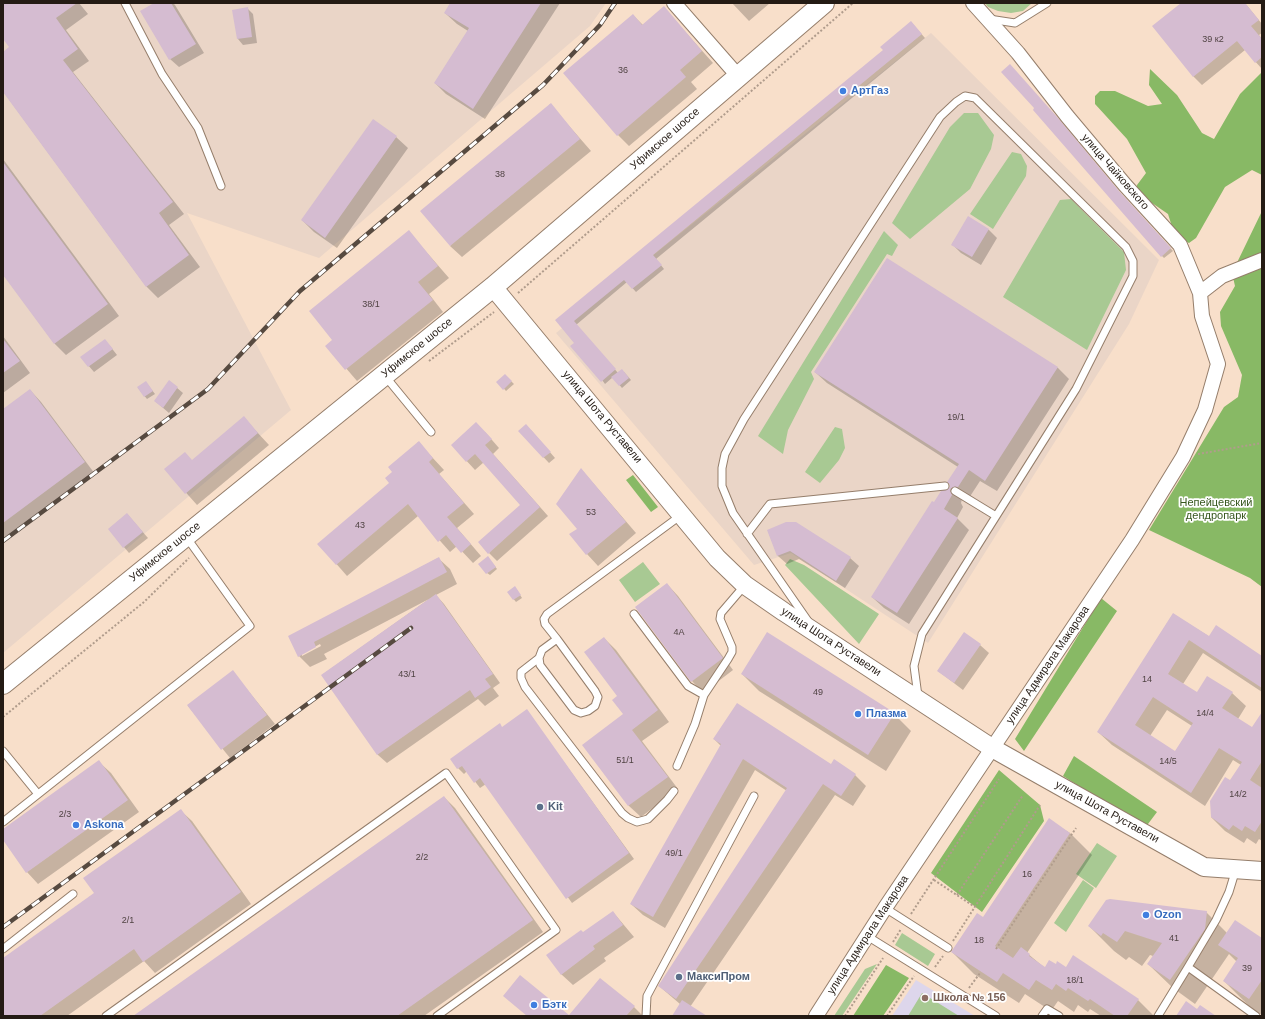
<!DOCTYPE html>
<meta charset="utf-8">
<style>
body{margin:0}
#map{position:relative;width:1265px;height:1019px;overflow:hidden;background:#f8dfca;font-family:Helvetica,sans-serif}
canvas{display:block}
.frame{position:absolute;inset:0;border:4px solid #241b14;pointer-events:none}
</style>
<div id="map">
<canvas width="1265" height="1019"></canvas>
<div class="frame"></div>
</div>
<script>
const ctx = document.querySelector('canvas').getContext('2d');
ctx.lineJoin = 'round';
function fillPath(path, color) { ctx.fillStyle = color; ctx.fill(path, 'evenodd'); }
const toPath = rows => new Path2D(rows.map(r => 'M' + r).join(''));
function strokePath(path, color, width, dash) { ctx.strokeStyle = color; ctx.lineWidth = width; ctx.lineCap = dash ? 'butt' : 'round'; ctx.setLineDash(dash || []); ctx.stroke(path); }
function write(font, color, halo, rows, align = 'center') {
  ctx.font = font + ' Helvetica,sans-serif'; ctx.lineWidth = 3.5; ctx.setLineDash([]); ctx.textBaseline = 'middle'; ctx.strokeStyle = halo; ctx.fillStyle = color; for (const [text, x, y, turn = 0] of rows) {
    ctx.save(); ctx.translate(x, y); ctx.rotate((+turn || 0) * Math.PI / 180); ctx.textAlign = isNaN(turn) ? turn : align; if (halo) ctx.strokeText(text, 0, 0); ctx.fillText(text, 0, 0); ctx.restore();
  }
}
const industrial = toPath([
 [3,3,606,3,590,26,319,258,187,213,291,410,3,653],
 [931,33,1159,260,1129,324,928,643,791,553,754,565,556,333]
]);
const education = toPath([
 [916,980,975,1016,892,1016]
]);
const green = toPath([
 [985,3,1032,3,1023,11,1011,13,998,11,988,7],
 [964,113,978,113,994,135,991,149,970,189,910,239,892,223,950,127],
 [1012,152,1021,154,1027,166,1026,176,993,229,970,214],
 [1071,199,1124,252,1126,270,1087,350,1003,297,1060,200],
 [884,231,898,245,892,256,887,254,811,372,814,379,788,430,783,454,758,436],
 [835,427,842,429,845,448,839,460,820,483,805,472],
 [790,559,804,565,879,614,859,644,785,565],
 [643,562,660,584,635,602,619,580],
 [1097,843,1117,856,1096,888,1076,874],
 [1083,880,1094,888,1066,932,1054,923],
 [902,933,935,954,928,966,895,945],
 [877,964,842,1016,834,1016,865,969],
 [922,993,959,1016,908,1016]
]);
const forest = toPath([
 [1150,69,1177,95,1202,133,1214,139,1240,94,1262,72,1262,175,1252,170,1225,187,1196,238,1189,243,1175,236,1168,214,1136,192,1137,185,1146,173,1127,139,1095,104,1095,96,1100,91,1115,91,1148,106,1162,104,1149,85],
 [1262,211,1262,587,1250,578,1149,530,1224,407,1238,397,1242,375,1221,326,1220,312,1235,286,1232,273],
 [633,475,658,507,651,512,626,480],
 [1101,598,1117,611,1024,751,1015,739],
 [1074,756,1157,812,1145,828,1063,776],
 [999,770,1040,805,1044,821,982,912,931,873],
 [886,965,909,978,883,1016,853,1016]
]);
const shadow = toPath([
 [3,3,79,3,88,14,66,30,89,61,73,72,184,214,169,225,200,267,158,298,146,286,3,91,3,53,10,47,3,37],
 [156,3,173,3,175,5,204,53,179,67,170,59],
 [451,3,560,3,485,119,446,94,435,83,468,31,457,24,445,13],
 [732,3,770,3,749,21],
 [1182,3,1245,3,1262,24,1262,33,1259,35,1262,39,1262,69,1245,50,1202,85,1193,76],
 [247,8,253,14,257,43,243,45,238,39,233,11],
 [664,8,713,63,691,82,697,89,629,146,618,135,633,15,643,25],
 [911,22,925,38,656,259,664,269,636,292,627,282,576,325,618,373,624,372,631,380,622,388,613,377,605,384,575,343,557,321,884,51],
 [550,104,591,151,462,257,450,246],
 [396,137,408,148,337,248,314,232,302,220],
 [3,159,119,316,66,355,54,343,5,276,3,277],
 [1121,194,1173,251,1164,258,1162,256],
 [969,218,989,230,997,238,981,265,961,253,952,244],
 [409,232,449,278,429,294,443,312,357,381,327,346,334,340],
 [887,259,1058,368,1069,379,997,491,980,481,969,498,962,499,961,503,963,507,957,518,969,530,909,624,884,608,872,597,935,504,950,489,958,467,827,383,815,372],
 [3,336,30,373,3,393],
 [110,346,117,355,94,372,82,358],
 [505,375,514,384,506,391,498,382],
 [170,382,183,393,169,413,155,401],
 [148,385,155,394,147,399,138,388],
 [30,390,41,402,95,474,3,543,3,410],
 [244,418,269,445,197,505,165,469,192,461],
 [531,430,555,458,549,463,519,431],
 [485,432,499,448,493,454,548,516,497,561,489,553,521,505,484,462,475,470,452,445],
 [418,442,444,470,439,474,474,514,457,528,481,556,473,563,457,546,450,552,418,516,347,576,319,544,391,483],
 [581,469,636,533,598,566,587,554,578,529],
 [127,514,148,538,129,553,109,529],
 [796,523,850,558,859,566,845,588,799,559,787,564,778,556,768,531],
 [438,558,450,569,457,584,436,595,444,604,500,683,493,688,499,696,485,706,478,699,387,763,378,755,322,675,429,599,324,654,327,659,310,667,299,656,289,637],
 [320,644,321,646,302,656,302,654],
 [490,560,497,569,490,575,487,573],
 [667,584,678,596,733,670,703,693,692,681,637,607],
 [517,590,522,598,516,602,508,592],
 [1173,614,1210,637,1262,657,1262,692,1203,653,1183,684,1197,693,1232,693,1246,706,1238,719,1253,729,1262,714,1262,841,1259,839,1256,844,1247,838,1244,843,1225,831,1211,817,1241,765,1233,760,1205,806,1112,745,1098,732],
 [1167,710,1192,726,1175,752,1150,736],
 [604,638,616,650,669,722,642,741,678,789,641,817,629,806,584,745,625,714,618,696],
 [980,645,989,653,963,690,938,671],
 [233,672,275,724,230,758,188,706],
 [742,674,894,714,911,731,886,771,759,691],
 [527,711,634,859,572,903,486,784,480,788,467,771,464,774,458,768,502,728],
 [714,739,831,766,855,775,866,786,853,806,835,795,690,1007,703,1016,673,1016,680,1004,659,986,787,791,755,770,665,928,643,915,631,904,721,746],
 [99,762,111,773,139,812,38,884,27,872,3,839,3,831],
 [444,797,455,808,543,932,424,1016,135,1016],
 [180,810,192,821,251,904,155,973,144,961,67,1016,3,1016,3,959,95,893],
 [1049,820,1070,833,1092,855,1027,953,1045,968,1056,965,1066,968,1138,1000,1154,1016,1101,1016,1090,1009,1088,1012,1078,1005,1074,1012,1058,1001,1051,1011,1025,994,1019,1003,974,974,952,952,983,919],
 [613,912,634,937,604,958,606,961,573,985,561,974,583,933],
 [1206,912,1227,933,1262,940,1262,1015,1249,1006,1224,981,1237,962,1229,954,1195,1004,1173,988,1148,964,1153,956,1150,955,1142,966,1129,957,1126,960,1114,951,1089,926],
 [634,1007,643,1016,570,1016]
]);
const building = toPath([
 [3,3,77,3,56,18,78,49,63,60,173,202,159,213,189,255,146,287,3,92,3,52,9,47,3,39],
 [154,3,171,3,196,44,169,60,140,11],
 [450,3,541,3,473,109,434,83,469,28,444,13],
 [1181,3,1245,3,1259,20,1251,26,1262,39,1262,57,1255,63,1237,41,1193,77,1152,26],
 [664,6,702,51,680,70,686,77,617,136,563,73,633,14,642,25],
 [248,7,252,37,237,39,232,10],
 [911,21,922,34,653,255,662,265,632,289,624,280,574,321,616,369,601,382,570,346,574,343,555,320,883,50,880,47],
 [1010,64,1058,118,1119,191,1171,248,1161,257,1033,110,1034,108,1001,72],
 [551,103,580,139,450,246,420,211],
 [373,119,397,136,325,238,301,220],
 [3,162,108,304,54,344,3,275],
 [968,216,989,229,972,257,951,245],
 [409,230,438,266,418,282,433,300,345,370,325,346,332,340,309,311],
 [887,258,1058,367,985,481,969,470,958,487,951,488,950,491,952,495,944,509,958,518,897,613,871,597,932,501,934,502,941,491,949,488,950,485,947,482,959,464,814,372],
 [3,339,20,361,3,373],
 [105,339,113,349,88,367,80,357],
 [622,369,629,378,619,386,611,377],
 [505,374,512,381,503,390,496,382],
 [169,380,178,387,163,408,154,401],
 [146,381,153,391,144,397,137,387],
 [30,389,85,462,3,523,3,409],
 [244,416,258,433,185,494,164,469,185,452,192,460],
 [476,422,492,439,485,445,540,507,488,554,478,542,520,505,475,454,466,462,451,445],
 [526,424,551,452,543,458,518,431],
 [419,441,433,458,429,462,464,503,447,517,471,544,461,553,446,535,438,542,408,504,336,565,317,544,389,483,385,478,392,472,388,467],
 [581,468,626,522,586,555,569,534,577,529,556,504],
 [127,513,143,532,123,548,108,529],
 [786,522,796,522,851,557,836,581,790,551,777,556,767,530],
 [488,556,496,567,486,574,478,564],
 [439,557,447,572,314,642,316,647,298,657,288,636],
 [667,583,723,658,691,682,635,607],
 [515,586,521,595,513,600,507,592],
 [436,594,493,674,485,679,491,687,475,698,470,690,377,755,321,675],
 [1173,613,1209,636,1216,625,1262,656,1262,688,1189,640,1168,674,1197,692,1207,676,1233,692,1222,708,1252,727,1262,712,1262,761,1250,780,1262,788,1262,821,1255,832,1245,826,1242,831,1233,825,1229,830,1211,817,1210,801,1225,777,1230,780,1242,762,1219,748,1191,793,1097,732],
 [1153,697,1193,723,1175,751,1135,725],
 [767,632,895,713,868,755,741,674],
 [964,632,981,644,954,683,937,671],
 [604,637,658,710,632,730,668,777,628,806,582,745,623,714,612,700,617,696,584,652],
 [233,670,267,715,221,750,187,705],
 [737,703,831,764,834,759,856,774,841,796,823,784,676,999,658,986,787,788,743,759,653,917,630,904,721,744,713,739],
 [527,709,629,853,566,899,480,778,474,783,462,766,457,769,450,759,500,723,502,727],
 [99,760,128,800,26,873,3,840,3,829],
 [444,796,533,920,397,1016,133,1016],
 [181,809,241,892,143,962,134,949,40,1016,3,1016,3,958,94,893,83,878],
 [1049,818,1070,833,995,946,1013,958,1021,947,1030,954,1029,956,1045,967,1049,960,1056,964,1057,961,1066,967,1073,955,1139,999,1127,1016,1115,1016,1090,999,1088,1001,1068,988,1066,991,1056,984,1052,990,1036,980,1029,990,1003,973,997,982,951,952,977,913,983,917],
 [1110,899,1207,911,1205,929,1170,980,1147,964,1162,943,1125,931,1117,942,1103,933,1101,936,1088,926,1106,900],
 [613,911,623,925,593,946,595,949,561,975,546,955,581,930,583,932],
 [1235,920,1262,938,1262,980,1249,999,1223,981,1238,958,1218,945],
 [520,975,569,1015,600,978,635,1006,626,1016,527,1016,503,996],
 [682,1000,707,1016,672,1016],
 [1186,1001,1197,1009,1200,1005,1216,1016,1176,1016]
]);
const path = toPath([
 [518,293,853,3],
 [429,361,494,312],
 [1198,454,1262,443],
 [3,717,144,602,189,558],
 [934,880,975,907],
 [957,895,1023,795],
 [911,914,999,779],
 [953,941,1040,805],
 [893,942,901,929],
 [996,949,1076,828],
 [935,967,943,956],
 [969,988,980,973],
 [845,1016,883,958],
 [887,1016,914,976]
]);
const service = toPath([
 [125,3,162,74,198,128,221,186],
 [989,19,1015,23,1047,3],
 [385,376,431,432],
 [955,491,996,516],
 [747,534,770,504,945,486],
 [634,614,688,686,704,695],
 [808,621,733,513,722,486,722,468,725,454,744,419,940,117,956,102,965,96,975,98,1126,247,1133,261,1133,276,1076,389,922,634,914,666,918,696],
 [557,639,542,650,539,658,540,665,574,710,581,713,588,711,595,706,598,697,595,691,557,639,545,624,544,619,547,614,680,516],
 [539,658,521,672,521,678,525,687,622,813,628,818,637,822,648,819,667,800,674,791],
 [3,751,38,794],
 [677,766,695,724,704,695,728,659,732,652,732,647,720,619,721,613,745,585],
 [3,822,250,626,187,538],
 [1236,869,1229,892,1216,920,1188,967,1256,1016],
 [885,908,948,948],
 [867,936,996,1016],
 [3,949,73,894],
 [106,1016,446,773,556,930,437,1016],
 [646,1016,647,996,754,796],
 [1042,1016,1047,1009,1059,1016],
 [1158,1016,1188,967]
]);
const minor = toPath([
 [674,3,738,76],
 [1200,293,1222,276,1262,260],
 [816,1016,885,908,1132,540,1183,457,1205,410,1218,364,1202,316,1200,293,1180,245,1125,185,1067,116,1018,53,973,3]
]);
const tertiary = toPath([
 [493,287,717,558,745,585,784,612,992,748,1204,867,1262,871]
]);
const secondary = toPath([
 [3,684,493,287,824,3]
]);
const rail = toPath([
 [3,541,208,389,300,291,543,85,600,25,615,3],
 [3,927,411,628]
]);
const markers = [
 [843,91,4,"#3f7fe0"],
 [858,714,4,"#3f7fe0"],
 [540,807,4,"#5c6f8a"],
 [76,825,4,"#3f7fe0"],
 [1146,915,4,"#3f7fe0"],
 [679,977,4,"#5c6f8a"],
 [925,998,4,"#8d6e63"],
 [534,1005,4,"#3f7fe0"]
];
const numberNames = [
 ["39 к2",1213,40],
 ["36",623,71],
 ["38",500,175],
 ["38/1",371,305],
 ["19/1",956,418],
 ["53",591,513],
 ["43",360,526],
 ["4А",679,633],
 ["43/1",407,675],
 ["14",1147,680],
 ["49",818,693],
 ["14/4",1205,714],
 ["51/1",625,761],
 ["14/5",1168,762],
 ["14/2",1238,795],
 ["2/3",65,815],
 ["49/1",674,854],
 ["2/2",422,858],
 ["16",1027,875],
 ["2/1",128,921],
 ["41",1174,939],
 ["18",979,941],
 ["39",1247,969],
 ["18/1",1075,981]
];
const shopNames = [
 ["АртГаз",851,91],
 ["Плазма",866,714],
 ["Askona",84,825],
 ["Ozon",1154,915],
 ["Бэтк",542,1005]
];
const streetNames = [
 ["Уфимское шоссе",665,139,-41],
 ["улица Чайковского",1115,172,49],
 ["Уфимское шоссе",417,348,-39],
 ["улица Шота Руставели",602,417,50],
 ["Уфимское шоссе",165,552,-39],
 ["улица Шота Руставели",831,642,33],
 ["улица Адмирала Макарова",1048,665,-56],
 ["улица Шота Руставели",1107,812,29],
 ["улица Адмирала Макарова",868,935,-57]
];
const parkNames = [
 ["Непейцевский",1216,503],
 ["дендропарк",1216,516]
];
const serviceNames = [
 ["Kit",548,807],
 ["МаксиПром",687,977]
];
const educationNames = [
 ["Школа № 156",933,998]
];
fillPath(industrial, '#ead5c7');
fillPath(education, '#ddd6eb');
fillPath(green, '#a8c993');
fillPath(forest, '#88b965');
fillPath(shadow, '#0003');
fillPath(building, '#d5bcd1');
strokePath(service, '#957e6b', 9);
strokePath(minor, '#957e6b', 16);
strokePath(tertiary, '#957e6b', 20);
strokePath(secondary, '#957e6b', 22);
strokePath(path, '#b09c8c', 2, [2, 2]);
strokePath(service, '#fff', 7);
strokePath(minor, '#fff', 14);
strokePath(tertiary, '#fff', 18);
strokePath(secondary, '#fff', 20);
strokePath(rail, '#574a40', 4.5);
strokePath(rail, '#fff', 3, [9]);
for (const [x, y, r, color] of markers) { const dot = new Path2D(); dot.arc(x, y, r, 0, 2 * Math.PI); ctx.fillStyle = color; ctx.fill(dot); strokePath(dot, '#fff', 1.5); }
write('9px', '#504343', null, numberNames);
write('bold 11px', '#366cbe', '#fff', shopNames, 'left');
write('11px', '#241b14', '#fff', streetNames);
write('11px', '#37571e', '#fff', parkNames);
write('bold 11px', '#4e5e75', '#fff', serviceNames, 'left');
write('bold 11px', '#785e54', '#fff', educationNames, 'left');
</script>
